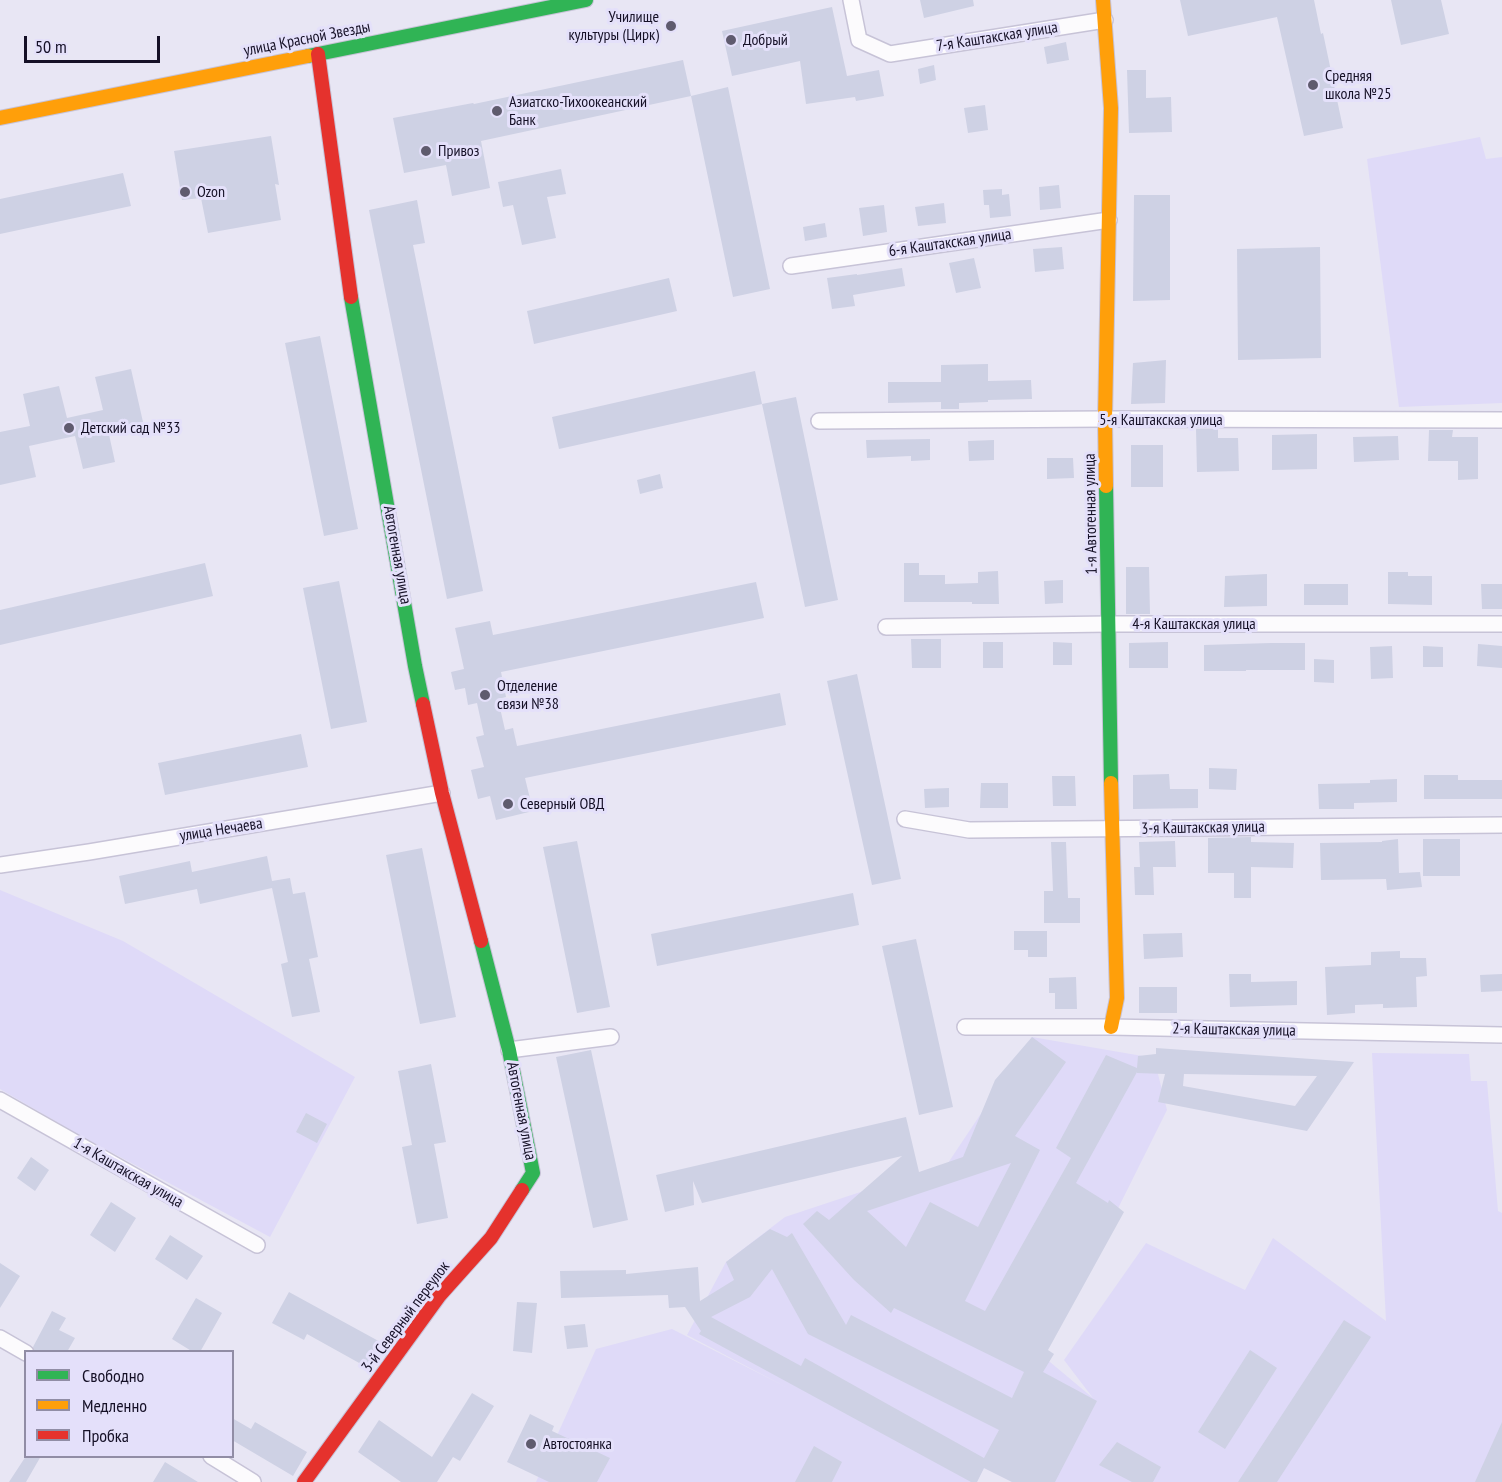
<!DOCTYPE html>
<meta charset="utf-8">
<style>
body{margin:0}
#map{position:relative;width:1502px;height:1482px;overflow:hidden;background:#e8e6f4;font-family:"PT Sans Narrow",sans-serif}
canvas{display:block}
.legend{position:absolute;left:24px;top:1350px;width:210px;height:108px;box-sizing:border-box;background:#e4e0fa;border:2px solid #918da5;margin:0;padding:8px 10px;list-style:none;font-size:18px;color:#151026}
.legend li{display:flex;align-items:center;gap:12px;height:30px}
.legend b{width:30px;border:2px solid #918da5}
.scale{position:absolute;left:24px;top:36px;width:136px;height:27px;box-sizing:border-box;border:3px solid #151026;border-top:0;padding-left:8px;font-size:18px;line-height:21px;white-space:nowrap;color:#151026;-webkit-text-stroke:4px #e4e0fa;paint-order:stroke}
</style>
<div id="map">
<canvas width="1502" height="1482"></canvas>
<ul class="legend">
<li><b style="height:8px;background:#30b455"></b>Свободно</li>
<li><b style="height:8px;background:#ff9f0a"></b>Медленно</li>
<li><b style="height:8px;background:#e5322d"></b>Пробка</li>
</ul>
<div class="scale">50 m</div>
</div>
<script>
const ctx = document.querySelector('canvas').getContext('2d');
ctx.lineJoin = 'round';
function fillPath(path, color) { ctx.fillStyle = color; ctx.fill(path, 'evenodd'); }
const toPath = rows => new Path2D(rows.map(r => 'M' + r).join(''));
function strokePath(path, color, width, dash) { ctx.strokeStyle = color; ctx.lineWidth = width; ctx.lineCap = dash ? 'butt' : 'round'; ctx.setLineDash(dash || []); ctx.stroke(path); }
function write(font, color, halo, rows, align = 'center') {
  ctx.font = font + ' "PT Sans Narrow",sans-serif'; ctx.lineWidth = 6; ctx.setLineDash([]); ctx.textBaseline = 'middle'; ctx.strokeStyle = halo; ctx.fillStyle = color; for (const [text, x, y, turn = 0] of rows) {
    ctx.save(); ctx.translate(x, y); ctx.rotate((+turn || 0) * Math.PI / 180); ctx.textAlign = isNaN(turn) ? turn : align; if (halo) ctx.strokeText(text, 0, 0); ctx.fillText(text, 0, 0); ctx.restore();
  }
}
const built = toPath([
 [1480,137,1486,159,1502,157,1502,403,1399,407,1367,159],
 [0,890,123,941,355,1077,270,1237,79,1135,0,1089],
 [1032,1037,1154,1058,1167,1110,1044,1357,1093,1398,1064,1360,1146,1243,1245,1290,1273,1238,1386,1321,1372,1053,1469,1054,1471,1081,1487,1081,1498,1211,1502,1213,1502,1482,1012,1482,984,1468,977,1482,536,1482,596,1349,672,1329,786,1387,687,1335,726,1262,785,1217,948,1163]
]);
const building = toPath([
 [920,0,973,0,974,6,924,18],
 [1180,0,1314,0,1321,34,1323,33,1343,128,1304,136,1277,17,1188,36],
 [1391,0,1441,0,1449,34,1401,45],
 [832,7,847,76,879,70,884,96,856,101,855,97,806,104,800,61,732,76,722,31],
 [1066,42,1069,60,1047,64,1044,47],
 [683,60,691,96,481,141,490,188,452,196,446,165,404,173,393,118,473,103,474,104],
 [934,65,936,80,920,84,918,69],
 [1127,70,1146,70,1146,98,1171,97,1172,132,1129,133],
 [728,87,770,289,733,297,691,96],
 [985,105,988,130,968,133,964,108],
 [271,136,279,185,275,184,281,220,208,233,201,198,182,200,174,151],
 [561,169,566,194,547,197,556,238,522,245,513,205,503,207,498,182],
 [123,173,131,206,0,234,0,199],
 [1059,185,1061,208,1040,210,1039,187],
 [1002,189,1002,195,1009,194,1011,216,990,218,989,205,984,205,983,190],
 [1134,195,1170,195,1170,300,1133,301],
 [417,200,425,243,413,245,483,591,447,599,369,210],
 [944,203,946,223,918,226,915,207],
 [884,205,887,232,863,236,859,208],
 [825,223,827,237,805,241,803,227],
 [1062,247,1064,269,1035,272,1033,249],
 [1320,247,1321,358,1238,360,1237,249],
 [974,258,981,288,956,293,949,263],
 [902,268,905,286,853,295,855,306,832,309,827,278,857,274,857,275],
 [669,278,677,311,534,344,527,311],
 [320,336,358,529,324,536,285,343],
 [1166,360,1165,403,1131,404,1133,363],
 [988,364,988,381,1031,380,1032,399,988,400,988,402,959,403,959,409,941,409,941,402,888,403,888,382,941,382,941,365],
 [131,369,143,422,108,430,115,462,83,469,75,436,29,446,36,477,0,485,0,432,30,426,23,394,59,386,67,418,103,410,95,377],
 [755,371,762,404,559,449,552,417],
 [796,397,838,600,805,607,762,404],
 [1196,429,1218,429,1218,438,1238,438,1239,471,1197,472],
 [1429,430,1453,430,1452,437,1478,437,1478,479,1458,480,1458,461,1428,461],
 [1317,434,1317,469,1272,470,1272,435],
 [1398,436,1399,460,1354,462,1353,437],
 [930,439,930,460,911,461,911,456,867,458,866,440],
 [994,440,994,460,969,461,968,441],
 [1131,445,1163,445,1163,487,1131,487],
 [1047,458,1073,458,1074,478,1047,479],
 [660,474,663,488,640,494,637,480],
 [205,563,213,596,0,645,0,610],
 [904,563,919,563,919,575,945,575,945,584,978,583,978,572,998,571,999,604,972,604,972,602,904,602],
 [1126,567,1149,567,1150,614,1126,614],
 [1388,572,1408,572,1408,576,1432,576,1432,605,1388,604],
 [1267,574,1267,606,1224,607,1225,576],
 [1063,580,1063,603,1045,604,1044,581],
 [339,581,367,722,331,729,303,588],
 [756,582,764,618,501,672,506,697,498,699,505,730,513,728,517,746,780,693,786,725,525,778,533,811,496,820,490,796,478,799,471,770,484,767,476,737,484,735,477,703,468,705,465,688,455,690,451,672,464,669,455,628,490,621,493,635],
 [1304,584,1348,584,1348,605,1304,605],
 [1481,584,1502,584,1502,609,1482,609],
 [911,639,941,639,941,668,912,668],
 [983,642,1003,642,1003,668,983,668],
 [1053,642,1072,643,1072,665,1053,665],
 [1168,642,1168,668,1129,668,1129,643],
 [1271,643,1305,643,1305,670,1246,670,1246,671,1204,671,1204,645],
 [1478,644,1502,646,1502,668,1477,666],
 [1392,646,1393,678,1371,679,1370,647],
 [1423,646,1443,647,1443,667,1423,667],
 [1314,659,1334,660,1334,683,1314,682],
 [857,674,901,879,872,885,827,681],
 [301,734,308,767,165,795,158,763],
 [1209,768,1237,769,1236,790,1209,789],
 [1169,774,1170,789,1198,789,1198,808,1133,809,1133,775],
 [1424,775,1458,775,1458,780,1502,780,1502,799,1424,799],
 [1052,776,1075,776,1076,806,1053,806],
 [1397,779,1397,802,1354,803,1354,809,1319,809,1318,784,1370,783,1370,780],
 [981,783,1008,783,1008,808,980,808],
 [949,788,949,807,925,808,924,789],
 [1251,837,1251,842,1294,843,1293,868,1251,867,1251,898,1234,898,1234,873,1208,873,1208,838],
 [1398,839,1399,873,1420,872,1422,887,1387,890,1386,879,1321,880,1320,843,1382,842,1382,841],
 [1423,839,1460,839,1460,876,1423,876],
 [577,841,610,1007,577,1013,543,847],
 [1175,841,1176,867,1153,867,1154,895,1135,895,1134,867,1140,867,1139,842],
 [1051,842,1066,842,1068,898,1080,898,1080,923,1044,923,1044,891,1053,891],
 [422,848,456,1017,420,1024,386,855],
 [267,856,272,881,290,878,293,894,305,892,318,957,309,959,320,1012,292,1017,281,964,288,962,272,888,200,904,197,889,125,904,119,876,190,861,192,872],
 [853,893,859,925,657,966,651,934],
 [1014,931,1047,931,1047,957,1028,957,1028,950,1014,950],
 [1182,933,1183,957,1144,959,1143,934],
 [916,939,953,1107,919,1115,882,946],
 [1400,951,1400,958,1426,958,1427,976,1416,977,1417,1007,1383,1008,1383,1004,1355,1005,1355,1013,1327,1015,1325,967,1371,965,1371,952],
 [1229,974,1251,974,1251,982,1297,981,1297,1005,1230,1007],
 [1502,974,1502,991,1481,992,1480,975],
 [1076,977,1077,1009,1055,1009,1055,993,1049,993,1049,978],
 [1139,987,1177,987,1177,1013,1139,1013],
 [1032,1037,1066,1062,1015,1136,1040,1150,965,1301,985,1311,1071,1158,1056,1148,1106,1055,1137,1068,1138,1056,1156,1054,1156,1048,1354,1062,1307,1131,1158,1102,1165,1074,1137,1073,1137,1072,1076,1183,1108,1203,1109,1200,1124,1212,1048,1350,1054,1354,1043,1372,1097,1401,1055,1482,1012,1482,984,1468,977,1482,971,1482,699,1334,701,1331,685,1307,669,1308,668,1295,561,1298,560,1271,626,1270,626,1274,698,1267,700,1301,734,1280,726,1262,770,1229,787,1237,792,1233,846,1325,851,1315,1012,1398,1024,1372,894,1308,891,1313,854,1280,803,1224,817,1211,829,1220,902,1156,702,1203,693,1181,694,1205,665,1212,656,1175,906,1117,919,1172,963,1157,995,1080],
 [1184,1074,1317,1076,1295,1106,1183,1086],
 [1011,1163,978,1227,930,1202,906,1247,867,1211],
 [772,1269,808,1334,999,1430,984,1458,805,1358,801,1366,711,1317,750,1297],
 [591,1050,628,1220,593,1228,556,1057],
 [431,1064,446,1142,434,1144,448,1218,417,1224,402,1147,412,1145,398,1071],
 [306,1113,327,1124,317,1143,296,1132],
 [31,1157,49,1170,35,1191,17,1178],
 [111,1202,136,1218,115,1252,90,1235],
 [170,1235,203,1256,187,1280,155,1259],
 [0,1263,20,1276,0,1308],
 [289,1292,384,1344,370,1369,307,1334,304,1340,272,1323],
 [196,1298,222,1313,200,1352,193,1352,172,1339],
 [517,1302,537,1303,532,1353,513,1351],
 [52,1311,66,1318,59,1330,75,1338,67,1352,35,1352,33,1347],
 [1344,1320,1371,1337,1277,1482,1238,1482],
 [585,1324,588,1347,567,1349,564,1326],
 [1250,1350,1277,1368,1225,1449,1198,1432],
 [472,1393,494,1406,460,1461,453,1457,437,1482,401,1482,358,1452,379,1420,432,1457],
 [530,1414,554,1426,552,1431,610,1458,597,1482,549,1482,507,1462],
 [232,1418,251,1429,255,1422,307,1452,293,1476,232,1440],
 [1502,1422,1502,1482,1475,1482],
 [1117,1442,1161,1467,1153,1482,1132,1482,1099,1465],
 [814,1446,842,1462,832,1482,795,1482],
 [26,1456,41,1456,26,1482,9,1482],
 [165,1462,198,1482,153,1482]
]);
const street = toPath([
 [851,0,859,40,890,54,1105,20],
 [791,266,1109,220],
 [819,421,1105,419,1502,420],
 [886,627,1110,624,1502,624],
 [905,819,969,830,1502,825],
 [0,865,89,852,442,793],
 [965,1027,1111,1027,1502,1035],
 [509,1050,611,1037],
 [0,1100,257,1245],
 [0,1338,26,1353],
 [211,1456,253,1482]
]);
const fast = toPath([
 [308,56,586,0],
 [351,297,415,666,423,704],
 [1106,486,1111,783],
 [481,941,509,1050,533,1173,522,1190]
]);
const slow = toPath([
 [1103,0,1111,108,1105,419,1106,486],
 [0,118,308,56],
 [1111,1027,1117,998,1111,783]
]);
const jam = toPath([
 [318,54,351,297],
 [423,704,442,793,481,941],
 [304,1482,440,1295,491,1238,522,1190]
]);
const markers = [
 [671,26,6,"#5f5b6e"],
 [731,40,6,"#5f5b6e"],
 [1313,85,6,"#5f5b6e"],
 [497,111,6,"#5f5b6e"],
 [426,151,6,"#5f5b6e"],
 [185,192,6,"#5f5b6e"],
 [69,428,6,"#5f5b6e"],
 [485,695,6,"#5f5b6e"],
 [508,804,6,"#5f5b6e"],
 [531,1444,6,"#5f5b6e"]
];
const poiNames = [
 ["Училище",659,17,"right"],
 ["культуры (Цирк)",659,35,"right"],
 ["Добрый",743,40],
 ["Средняя",1325,76],
 ["школа №25",1325,94],
 ["Азиатско-Тихоокеанский",509,102],
 ["Банк",509,120],
 ["Привоз",438,151],
 ["Ozon",197,192],
 ["Детский сад №33",81,428],
 ["Отделение",497,686],
 ["связи №38",497,704],
 ["Северный ОВД",520,804],
 ["Автостоянка",543,1444]
];
const streetNames = [
 ["7-я Каштакская улица",997,37,-9],
 ["улица Красной Звезды",307,39,-11],
 ["6-я Каштакская улица",950,243,-8],
 ["5-я Каштакская улица",1161,420],
 ["1-я Автогенная улица",1091,514,-91],
 ["Автогенная улица",397,555,80],
 ["4-я Каштакская улица",1194,624],
 ["3-я Каштакская улица",1203,828,-1],
 ["улица Нечаева",221,830,-9],
 ["2-я Каштакская улица",1234,1030,1],
 ["Автогенная улица",521,1111,79],
 ["1-я Каштакская улица",128,1173,30],
 ["3-й Северный переулок",406,1317,-53]
];
fillPath(built, '#dfdaf8');
fillPath(building, '#ced1e4');
strokePath(street, '#c7c3d7', 18);
strokePath(fast, '#c7c3d7', 16);
strokePath(slow, '#c7c3d7', 16);
strokePath(jam, '#c7c3d7', 16);
strokePath(street, '#fcfbfd', 15);
strokePath(fast, '#30b455', 14);
strokePath(slow, '#ff9f0a', 14);
strokePath(jam, '#e5322d', 14);
for (const [x, y, r, color] of markers) { const dot = new Path2D(); dot.arc(x, y, r, 0, 2 * Math.PI); ctx.fillStyle = color; ctx.fill(dot); strokePath(dot, '#e4e0fa', 2); }
write('16px', '#151026', '#e4e0fa', poiNames, 'left');
write('16px', '#151026', '#e4e0fa', streetNames);
</script>
